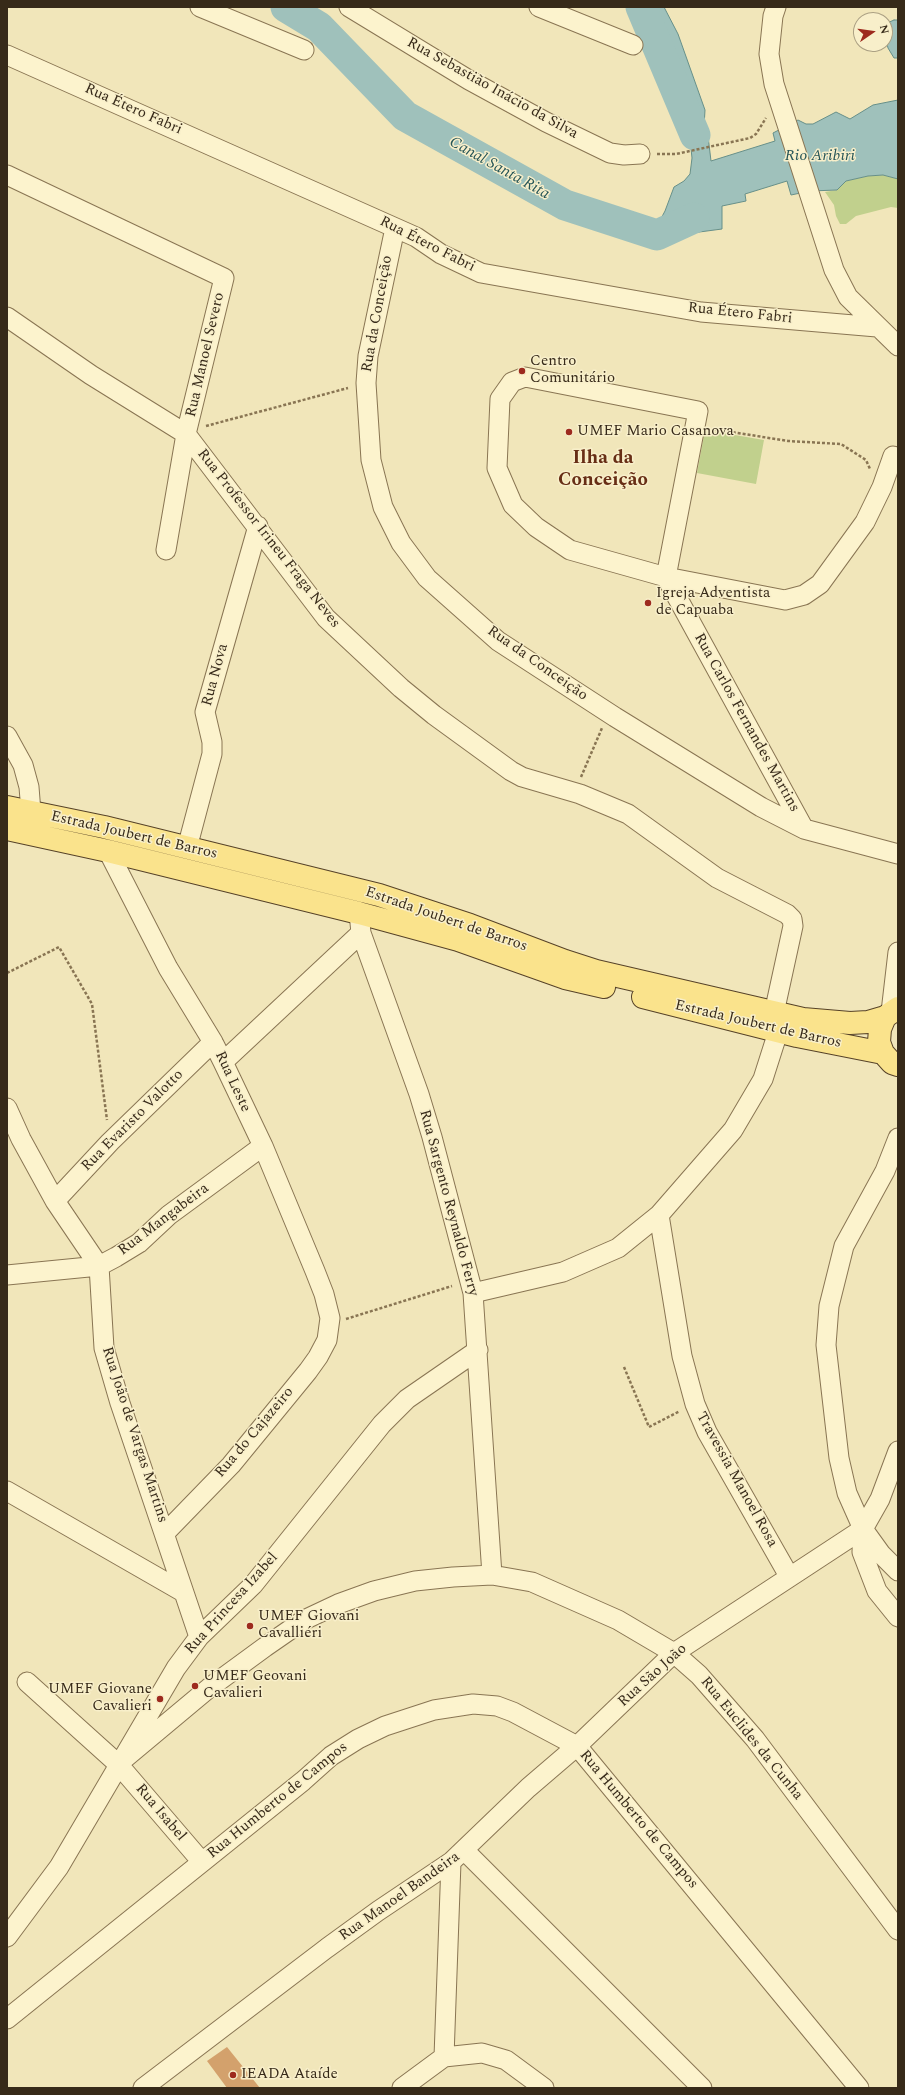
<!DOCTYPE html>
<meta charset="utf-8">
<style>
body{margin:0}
#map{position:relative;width:905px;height:2095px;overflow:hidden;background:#f1e6ba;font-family:Spectral,serif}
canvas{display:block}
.frame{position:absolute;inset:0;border:8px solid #372a19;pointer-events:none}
.north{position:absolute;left:853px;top:12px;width:40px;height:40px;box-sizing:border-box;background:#f8efca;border:1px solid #aba083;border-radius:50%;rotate:77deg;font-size:11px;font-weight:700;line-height:16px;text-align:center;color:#372a19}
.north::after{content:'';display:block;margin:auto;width:14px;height:18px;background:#9d2a1e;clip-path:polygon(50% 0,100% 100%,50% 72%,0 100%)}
</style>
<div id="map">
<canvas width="905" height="2095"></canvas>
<div class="frame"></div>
<div class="north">N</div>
</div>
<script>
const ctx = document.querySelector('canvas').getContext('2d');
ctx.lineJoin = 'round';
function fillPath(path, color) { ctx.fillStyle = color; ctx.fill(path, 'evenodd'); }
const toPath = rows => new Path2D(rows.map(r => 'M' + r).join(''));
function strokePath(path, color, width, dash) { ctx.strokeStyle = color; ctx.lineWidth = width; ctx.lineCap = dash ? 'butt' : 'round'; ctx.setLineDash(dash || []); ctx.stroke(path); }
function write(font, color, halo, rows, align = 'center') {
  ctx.font = font + ' Spectral,serif'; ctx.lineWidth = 3; ctx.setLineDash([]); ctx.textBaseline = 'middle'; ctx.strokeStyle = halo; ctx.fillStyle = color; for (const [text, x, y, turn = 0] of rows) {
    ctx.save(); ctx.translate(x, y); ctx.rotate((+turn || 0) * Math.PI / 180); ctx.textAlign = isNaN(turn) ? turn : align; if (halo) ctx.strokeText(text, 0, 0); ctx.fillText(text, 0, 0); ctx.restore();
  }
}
const green = toPath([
 [883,175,898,179,898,208,891,207,856,216,846,224,840,224,836,216,834,205,825,192,837,190,846,181,868,176],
 [705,430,764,440,756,484,697,473]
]);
const water = toPath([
 [638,7,664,7,678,34,705,110,704,127,708,136,711,161,775,141,773,133,798,120,806,124,813,124,836,112,850,119,873,105,898,100,898,179,883,175,868,176,846,181,837,190,810,191,791,195,787,181,745,194,746,201,722,206,722,229,654,238,658,224,665,211,674,187,684,181,690,174,692,158,689,130,682,113,670,60,653,55,655,42,653,32,638,7],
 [894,20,898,20,898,58,894,58,888,48,885,36,885,24,894,20]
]);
const river = toPath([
 [286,7,319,27,405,116,565,205,657,235,694,218],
 [641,7,695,135]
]);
const building = toPath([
 [227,2047,260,2088,227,2088,207,2061]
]);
const path = toPath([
 [657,154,676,154,750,138,756,134,766,118],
 [206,426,348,388],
 [713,429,788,441,841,444,866,460,870,469],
 [581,777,602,728],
 [7,973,59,947,92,1004,107,1120],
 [346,1319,452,1286],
 [624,1367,649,1427,680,1411]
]);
const minor = toPath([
 [200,7,304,50],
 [349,7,469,80,546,122,610,153,624,155,640,154],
 [539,7,633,45],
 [776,7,773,16,769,54,774,84,834,270,848,297,898,346],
 [7,55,416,237,441,254,481,273,701,312,877,327],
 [7,175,224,278,186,434,166,550],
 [395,228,368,356,366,383,371,460,383,507,401,543,427,578,498,641,615,717,761,807,804,829,898,854],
 [7,317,91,375,186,434,326,618,401,688,434,715,511,771,522,777,580,794,628,814,717,878,787,914,792,919,793,926,774,1013],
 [7,736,23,765,29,787,31,812],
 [804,829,666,577,698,411,525,377,512,382,500,399,497,468,513,505,536,527,570,550,666,577,785,600,804,595,820,584,865,522,882,487,893,456],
 [187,848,212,754,212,742,205,712,258,526],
 [108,851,168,968,213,1042,223,1062,263,1146,315,1271,324,1294,330,1318,327,1340,318,1357,308,1371,231,1465,165,1533],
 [359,913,361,933,419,1094,432,1137,473,1293,492,1575],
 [891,1012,898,952],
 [223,1062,361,933],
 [7,1108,21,1139,55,1201,99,1266,104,1348,120,1403,199,1637],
 [898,1138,885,1171,844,1246,829,1306,826,1345,839,1458,847,1493,863,1529,881,1554,898,1571],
 [55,1201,110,1142,213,1042],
 [659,1215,682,1356,695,1404,707,1432,789,1576],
 [7,1275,99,1266,116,1257,139,1243,169,1215,263,1146],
 [473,1293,563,1272,618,1248,659,1215,733,1130,763,1079,778,1032],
 [898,1451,880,1499,863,1529,862,1552,877,1591,898,1617],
 [7,1491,183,1592],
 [27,1682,118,1764,202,1862],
 [118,1764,209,1688,265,1647,304,1620,338,1604,374,1591,415,1581,453,1577,492,1575,532,1582,618,1620,674,1653,699,1675,755,1739,898,1930],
 [465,1851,702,2088],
 [7,1937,59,1867,176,1668,199,1637,253,1585,382,1424,407,1399,478,1350],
 [7,2019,303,1781,331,1756,358,1739,385,1726,434,1710,473,1704,497,1706,513,1712,577,1746,859,2088],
 [444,2057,451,1862],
 [143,2088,327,1948,378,1911,451,1862,528,1788,577,1746,674,1653,863,1529],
 [402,2088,444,2057,482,2053,506,2060,544,2088]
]);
const major = toPath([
 [7,807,104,827,379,895,470,925,565,961,596,971,803,1019,850,1023,868,1022,885,1017],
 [7,829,108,851,359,913,458,940,565,978,604,987],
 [643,997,797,1036,883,1053],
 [898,1008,885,1017,880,1029,879,1042,883,1053,892,1063,898,1065]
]);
const markers = [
 [522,371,4,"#9d2a1e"],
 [569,432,4,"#9d2a1e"],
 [648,603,4,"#9d2a1e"],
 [250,1626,4,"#9d2a1e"],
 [195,1686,4,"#9d2a1e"],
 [160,1699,4,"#9d2a1e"],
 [233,2075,4,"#9d2a1e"]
];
const streetNames = [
 ["Rua Sebastião Inácio da Silva",492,89,29],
 ["Rua Étero Fabri",133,110,24],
 ["Rua Étero Fabri",427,245,27],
 ["Rua da Conceição",378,314,-80],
 ["Rua Étero Fabri",740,314,6],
 ["Rua Manoel Severo",206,355,-77],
 ["Rua Professor Irineu Fraga Neves",268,539,52],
 ["Rua da Conceição",537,664,35],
 ["Rua Nova",216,675,-75],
 ["Rua Carlos Fernandes Martins",746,723,61],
 ["Estrada Joubert de Barros",134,836,13],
 ["Estrada Joubert de Barros",446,920,19],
 ["Estrada Joubert de Barros",758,1025,13],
 ["Rua Leste",232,1082,65],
 ["Rua Evaristo Valotto",133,1121,-45],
 ["Rua Sargento Reynaldo Ferry",448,1203,75],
 ["Rua Mangabeira",164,1220,-37],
 ["Rua do Cajazeiro",255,1433,-50],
 ["Rua João de Vargas Martins",134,1435,72],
 ["Travessia Manoel Rosa",736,1480,61],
 ["Rua Princesa Izabel",232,1604,-48],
 ["Rua São João",653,1676,-42],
 ["Rua Euclides da Cunha",751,1739,51],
 ["Rua Humberto de Campos",278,1801,-39],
 ["Rua Isabel",160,1813,50],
 ["Rua Humberto de Campos",638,1820,50],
 ["Rua Manoel Bandeira",400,1897,-35]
];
const poiNames = [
 ["Centro",530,362],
 ["Comunitário",530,379],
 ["UMEF Mario Casanova",577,432],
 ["Igreja Adventista",656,594],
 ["de Capuaba",656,611],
 ["UMEF Giovani",258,1617],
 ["Cavalliéri",258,1634],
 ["UMEF Geovani",203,1677],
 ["Cavalieri",203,1694],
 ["UMEF Giovane",152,1690,"right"],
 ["Cavalieri",152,1707,"right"],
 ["IEADA Ataíde",241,2075]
];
const waterNames = [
 ["Rio Aribiri",820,157],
 ["Canal Santa Rita",499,169,29]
];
const districtNames = [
 ["Ilha da",603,459],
 ["Conceição",603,481]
];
fillPath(green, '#c1d08d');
fillPath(water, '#9fc1bb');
strokePath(water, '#668f89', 1);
strokePath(river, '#9fc1bb', 31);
fillPath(building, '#d3a16c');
strokePath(minor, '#897553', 21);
strokePath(major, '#564228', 24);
strokePath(path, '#897553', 2.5, [3, 2]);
strokePath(minor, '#fcf3cd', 19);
strokePath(major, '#fae38c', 22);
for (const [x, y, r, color] of markers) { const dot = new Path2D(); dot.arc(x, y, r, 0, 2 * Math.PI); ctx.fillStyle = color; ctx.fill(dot); strokePath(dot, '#f8efca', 1.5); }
write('15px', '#372a19', '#f8efca', streetNames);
write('15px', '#372a19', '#f8efca', poiNames, 'left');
write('italic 16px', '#275658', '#f8efca', waterNames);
write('bold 19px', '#672e15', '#f8efca', districtNames);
</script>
